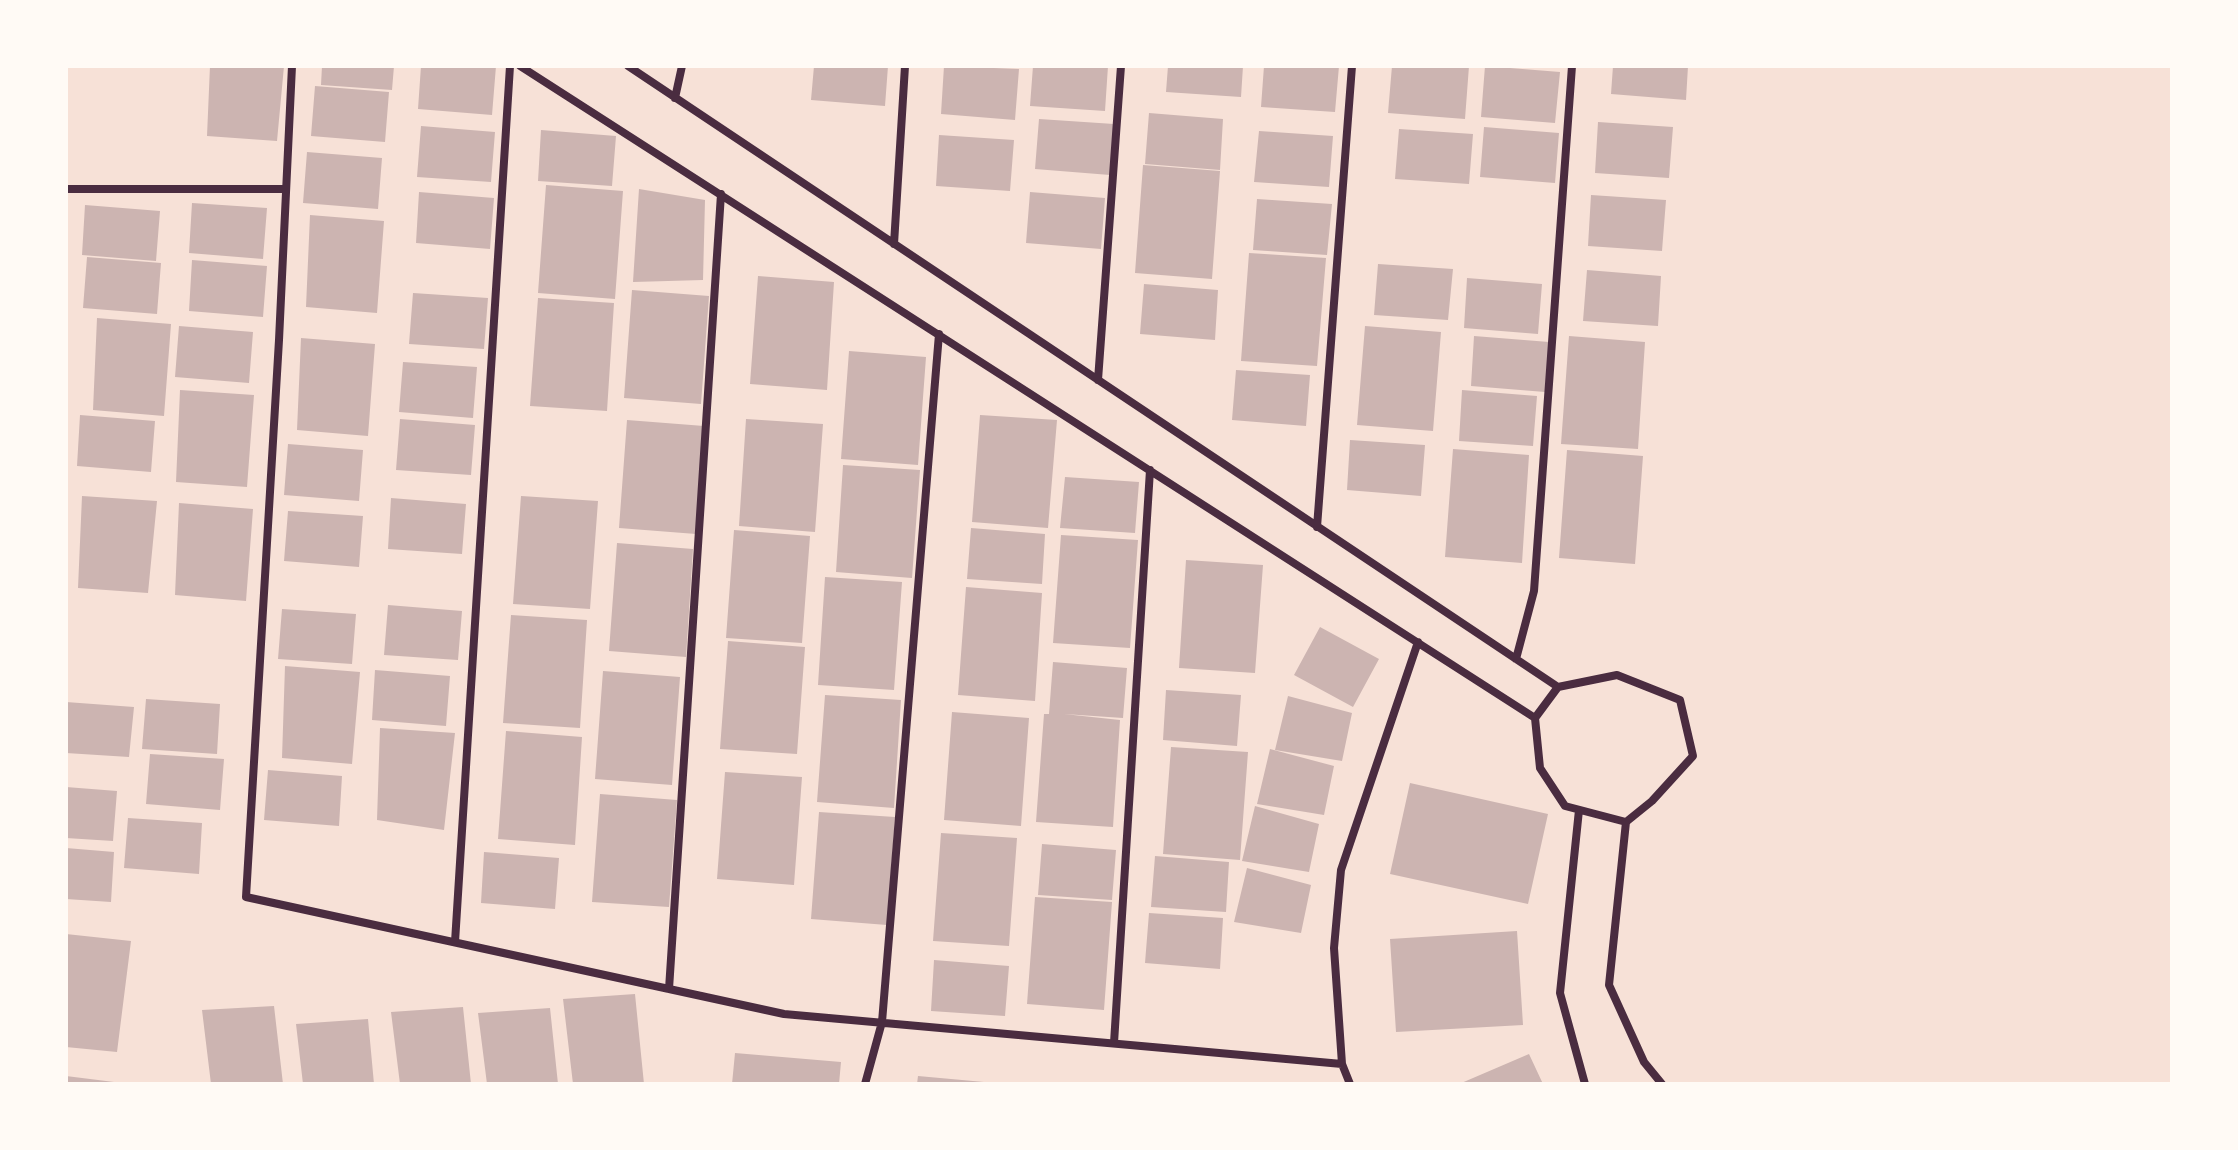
<!DOCTYPE html>
<style>
body{margin:0}
#map{position:relative;width:2238px;height:1150px;overflow:hidden;background:#f7e1d7;font-family:Manrope,sans-serif}
canvas{display:block}
.frame{position:absolute;inset:0;border:68px solid #fffaf5;pointer-events:none}
</style>
<div id="map">
<canvas width="2238" height="1150"></canvas>
<div class="frame"></div>
</div>
<script>
const ctx = document.querySelector('canvas').getContext('2d');
ctx.lineJoin = 'round';
function fillPath(path, color) { ctx.fillStyle = color; ctx.fill(path, 'evenodd'); }
const toPath = rows => new Path2D(rows.map(r => 'M' + r).join(''));
function strokePath(path, color, width, dash) { ctx.strokeStyle = color; ctx.lineWidth = width; ctx.lineCap = dash ? 'butt' : 'round'; ctx.setLineDash(dash || []); ctx.stroke(path); }
const building = toPath([
 [210,66,284,66,277,141,207,136],
 [322,66,394,66,392,90,321,85],
 [421,66,496,66,492,115,418,109],
 [814,66,888,66,885,106,811,100],
 [944,66,1019,69,1015,120,941,114],
 [1033,66,1108,66,1105,111,1030,106],
 [1168,66,1243,66,1241,97,1166,92],
 [1264,66,1339,66,1335,112,1261,107],
 [1392,66,1469,66,1465,119,1388,113],
 [1485,66,1560,72,1555,123,1481,117],
 [1613,66,1688,66,1686,100,1611,94],
 [315,86,389,92,385,142,311,136],
 [1149,113,1223,119,1220,170,1145,164],
 [1039,119,1114,124,1110,175,1035,169],
 [1598,122,1673,127,1669,178,1595,173],
 [421,126,495,132,491,182,417,177],
 [1484,127,1559,133,1555,183,1480,177],
 [1399,129,1473,134,1469,184,1395,179],
 [541,130,616,136,612,186,538,181],
 [1259,131,1333,136,1329,187,1254,182],
 [939,135,1014,140,1010,191,936,186],
 [307,152,382,158,378,209,303,203],
 [1143,165,1220,171,1212,279,1135,273],
 [546,185,623,191,615,299,538,293],
 [639,189,705,200,703,280,633,282],
 [419,192,494,198,490,249,416,243],
 [1030,192,1105,198,1101,249,1026,243],
 [1591,195,1666,200,1662,251,1588,246],
 [1257,199,1332,204,1327,255,1253,250],
 [192,203,267,208,263,259,189,253],
 [85,205,160,211,156,261,82,255],
 [310,215,384,221,377,313,306,307],
 [1249,253,1326,258,1317,366,1241,361],
 [87,257,161,263,157,314,83,308],
 [192,260,267,266,263,317,189,311],
 [1378,264,1453,269,1448,320,1374,315],
 [1587,270,1661,276,1658,326,1583,321],
 [758,276,834,282,827,390,750,384],
 [1467,278,1542,284,1538,334,1464,328],
 [1144,284,1218,290,1215,340,1140,334],
 [632,290,709,296,701,404,624,398],
 [413,293,488,298,484,349,409,344],
 [538,298,614,303,607,411,530,406],
 [97,318,171,324,164,416,93,410],
 [179,326,253,332,249,383,175,377],
 [1365,326,1441,332,1433,431,1357,425],
 [1474,336,1549,342,1545,392,1471,386],
 [1569,336,1645,342,1638,449,1561,444],
 [301,338,375,344,368,436,297,430],
 [849,351,926,357,918,465,841,459],
 [403,362,477,367,473,418,399,412],
 [1236,370,1310,375,1306,426,1232,420],
 [180,390,254,395,247,487,176,482],
 [1462,390,1537,396,1533,446,1459,441],
 [80,415,155,421,151,472,77,466],
 [980,415,1057,420,1048,528,972,522],
 [400,419,475,425,471,475,396,470],
 [746,419,823,424,815,532,739,526],
 [627,420,704,426,696,534,619,528],
 [1350,440,1425,445,1421,496,1347,490],
 [288,444,363,450,359,501,284,495],
 [1453,449,1529,455,1522,563,1445,557],
 [1567,450,1643,456,1635,564,1559,558],
 [843,465,920,470,912,578,836,572],
 [1065,477,1139,482,1135,533,1060,528],
 [82,496,157,501,148,593,78,588],
 [521,496,598,501,590,609,513,604],
 [391,498,466,504,462,554,388,549],
 [179,503,253,509,246,601,175,595],
 [288,511,363,516,359,567,284,561],
 [971,528,1045,534,1042,584,967,579],
 [734,530,810,536,802,643,726,638],
 [1061,535,1138,540,1130,648,1053,643],
 [617,543,693,549,686,657,609,651],
 [1186,560,1263,565,1255,673,1179,668],
 [825,577,902,582,894,690,818,685],
 [966,587,1042,593,1035,701,958,695],
 [388,605,462,611,458,660,384,655],
 [282,609,356,614,352,664,278,659],
 [511,615,587,620,580,728,503,723],
 [1320,627,1379,659,1353,707,1294,675],
 [728,641,805,647,797,754,720,749],
 [1053,662,1127,668,1123,718,1064,714,1120,720,1113,827,1036,822,1044,714,1049,714],
 [285,666,360,672,352,764,282,758],
 [375,670,450,676,446,726,372,720],
 [603,671,680,677,672,785,595,779],
 [1166,690,1241,695,1237,746,1163,740],
 [825,695,901,700,894,808,817,802],
 [1288,696,1352,713,1342,761,1275,750],
 [146,699,220,704,217,754,142,749],
 [66,702,134,707,129,757,66,753],
 [952,712,1029,718,1021,826,944,820],
 [380,728,455,733,444,830,377,820],
 [506,731,582,737,575,845,498,839],
 [1171,747,1248,752,1240,860,1163,854],
 [1270,749,1334,766,1324,815,1257,804],
 [150,754,224,759,220,810,146,804],
 [268,770,342,776,339,826,264,820],
 [725,772,802,777,794,885,717,879],
 [1410,783,1548,814,1528,904,1390,874],
 [66,787,117,791,113,841,66,838],
 [600,794,677,800,669,907,592,902],
 [1255,806,1319,824,1309,872,1242,861],
 [819,812,895,817,887,925,811,919],
 [128,818,202,823,199,874,124,868],
 [941,833,1017,838,1009,946,933,941],
 [1042,844,1116,850,1112,900,1038,895],
 [66,848,114,852,111,902,66,899],
 [484,852,559,858,555,909,481,903],
 [1155,856,1229,862,1226,912,1151,907],
 [1247,868,1311,885,1301,933,1234,922],
 [1035,897,1112,902,1104,1010,1027,1004],
 [1149,913,1223,918,1220,969,1145,963],
 [1517,931,1523,1025,1396,1032,1390,939],
 [66,934,131,941,117,1052,66,1047],
 [934,960,1009,966,1005,1016,931,1011],
 [635,994,644,1084,573,1084,563,999],
 [274,1006,283,1084,211,1084,202,1010],
 [463,1007,471,1084,400,1084,391,1012],
 [550,1008,558,1084,487,1084,478,1013],
 [368,1019,374,1084,303,1084,296,1024],
 [735,1053,841,1062,839,1084,732,1084],
 [1529,1054,1543,1084,1459,1084],
 [66,1076,114,1082,114,1084,66,1084],
 [918,1076,984,1082,984,1084,917,1084]
]);
const minor = toPath([
 [292,66,279,340,246,897,784,1014,1342,1064,1334,948,1341,870,1418,642],
 [520,66,1535,718],
 [628,66,1558,687,1617,675,1680,700,1693,756,1652,801,1626,822,1565,806,1540,768,1535,718,1558,687],
 [675,98,682,66],
 [66,189,286,189],
 [894,244,905,66],
 [1098,380,1121,66],
 [1317,527,1352,66],
 [1516,659,1534,591,1572,66],
 [1579,810,1560,993,1585,1084],
 [1626,822,1609,985,1644,1062,1662,1084],
 [455,942,510,66],
 [669,989,721,194],
 [1114,1043,1150,470],
 [1342,1064,1350,1084],
 [865,1084,882,1022,939,334]
]);
fillPath(building, '#ccb4b1');
strokePath(minor, '#4a2c40', 8);
</script>
